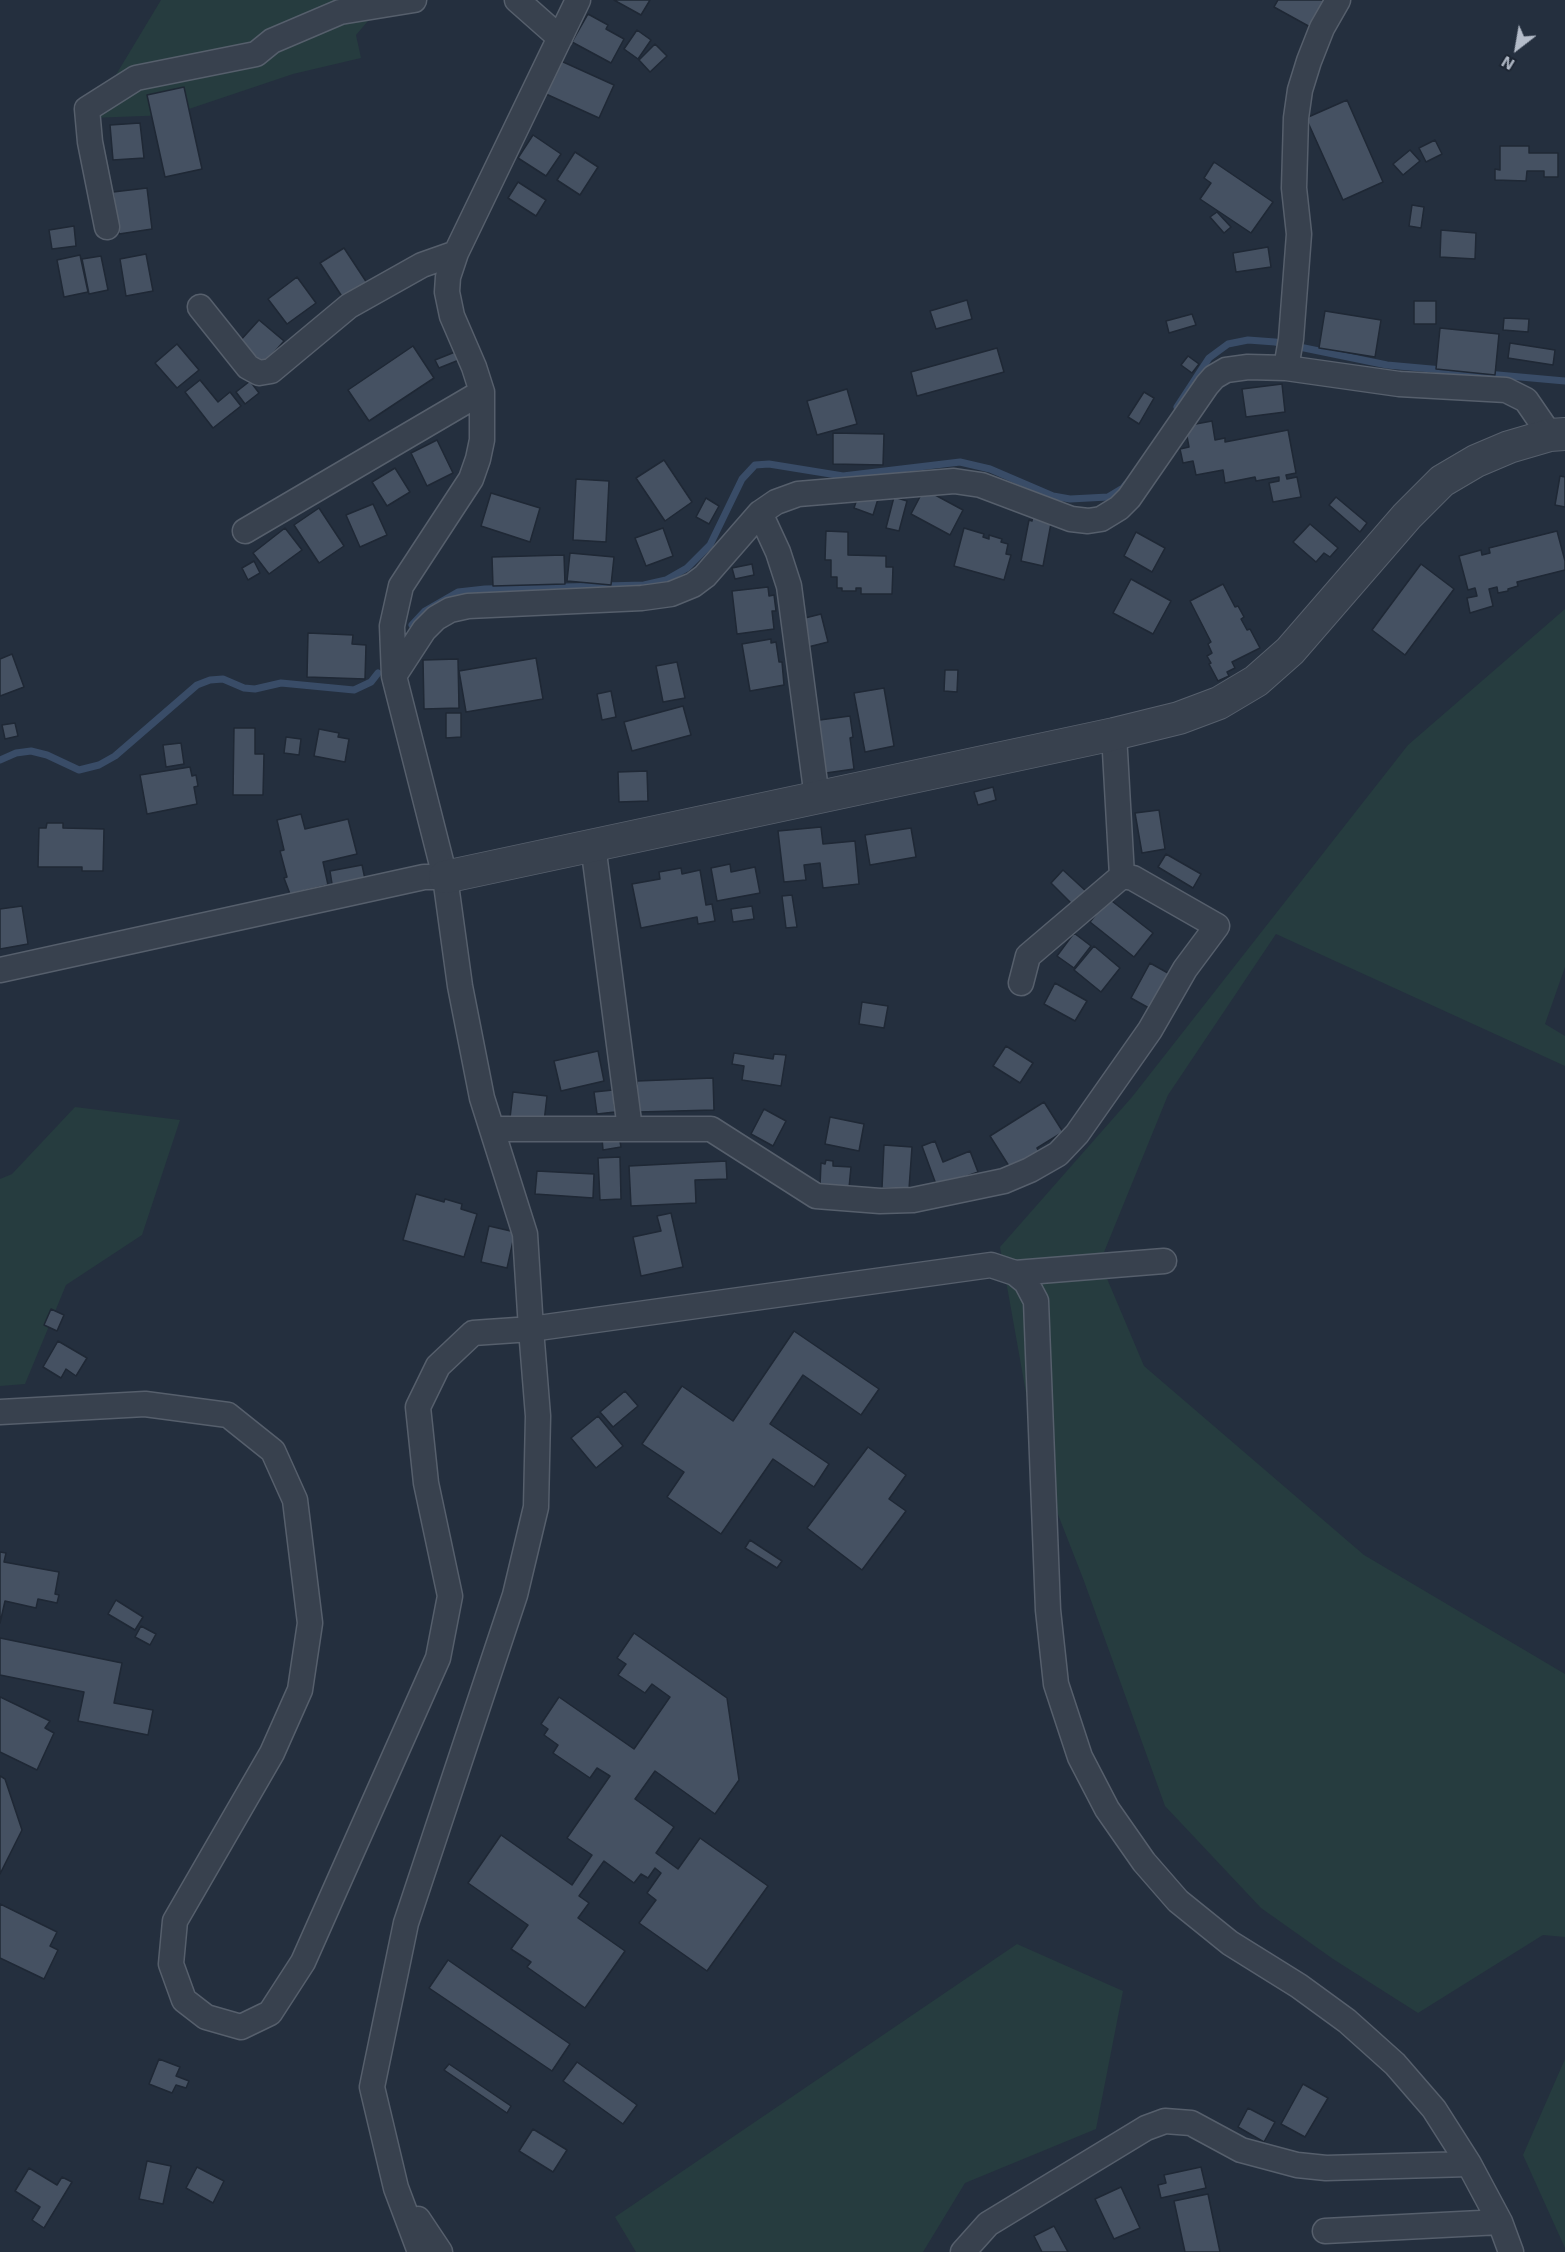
<!DOCTYPE html>
<style>
body{margin:0}
#map{position:relative;width:1565px;height:2252px;overflow:hidden;background:#242f3e;font-family:"Exo 2",sans-serif}
canvas{display:block}
.north{position:absolute;left:1487px;top:18px;width:60px;height:60px;-webkit-text-stroke:4px #1d2633;paint-order:stroke;rotate:211deg;font-size:16px;font-weight:700;line-height:24px;text-align:center;color:#b4bcc9}
.north::after{content:'';display:block;margin:auto;width:21px;height:27px;background:#b4bcc9;clip-path:polygon(50% 0,100% 100%,50% 72%,0 100%)}
</style>
<div id="map">
<canvas width="1565" height="2252"></canvas>
<div class="north">N</div>
</div>
<script>
const ctx = document.querySelector('canvas').getContext('2d');
ctx.lineJoin = 'round';
function fillPath(path, color) { ctx.fillStyle = color; ctx.fill(path, 'evenodd'); }
const toPath = rows => new Path2D(rows.map(r => 'M' + r).join(''));
function strokePath(path, color, width, dash) { ctx.strokeStyle = color; ctx.lineWidth = width; ctx.lineCap = dash ? 'butt' : 'round'; ctx.setLineDash(dash || []); ctx.stroke(path); }
const green = toPath([
 [161,0,386,0,356,35,361,58,293,74,171,115,90,118],
 [1565,609,1565,967,1545,1024,1565,1036,1565,1066,1276,934,1168,1095,1100,1262,1144,1366,1364,1555,1565,1674,1565,1937,1543,1935,1418,2013,1333,1959,1261,1908,1165,1806,1084,1581,1039,1466,1000,1247,1132,1097,1408,745],
 [75,1107,180,1120,142,1235,66,1285,25,1384,0,1386,0,1179,12,1174],
 [1017,1944,1123,1991,1096,2129,965,2183,923,2252,636,2252,615,2217],
 [1565,2059,1565,2248,1523,2155]
]);
const stream = toPath([
 [1177,407,1209,358,1228,344,1248,340,1275,342,1387,365,1565,381],
 [412,625,425,611,458,592,485,589,644,585,666,580,687,568,710,545,742,479,755,465,769,464,843,476,960,462,990,469,1053,496,1070,499,1108,497,1123,488,1126,484],
 [0,760,16,753,31,751,47,755,79,770,99,765,115,756,197,685,210,680,223,679,244,688,255,689,281,683,354,690,371,682,378,673]
]);
const building = toPath([
 [614,0,650,0,641,15,614,0],
 [1278,0,1327,0,1312,28,1274,7,1278,0],
 [588,14,608,25,606,29,624,39,611,63,572,42,588,14],
 [637,30,651,40,638,59,624,49,637,30],
 [655,44,667,56,650,72,639,60,655,44],
 [561,61,614,85,599,118,546,94,561,61],
 [184,87,202,169,165,177,147,95,184,87],
 [1347,100,1383,182,1343,200,1306,118,1347,100],
 [140,123,144,158,113,160,110,125,140,123],
 [533,135,561,154,546,176,518,158,533,135],
 [1435,140,1442,154,1426,162,1419,148,1435,140],
 [1500,146,1529,146,1529,153,1558,153,1558,177,1544,177,1544,171,1527,171,1526,181,1495,180,1495,169,1500,170,1500,146],
 [1410,150,1420,161,1403,175,1393,164,1410,150],
 [575,152,598,167,580,195,557,180,575,152],
 [1214,162,1273,202,1251,233,1200,199,1211,183,1204,178,1214,162],
 [518,182,546,200,536,216,508,198,518,182],
 [147,188,152,229,119,234,113,192,147,188],
 [1412,205,1424,207,1421,228,1409,226,1412,205],
 [1217,212,1231,227,1224,233,1210,217,1217,212],
 [74,226,76,246,52,249,49,230,74,226],
 [1441,230,1476,233,1475,259,1440,257,1441,230],
 [1268,247,1271,267,1236,272,1233,253,1268,247],
 [344,248,367,283,343,298,320,263,344,248],
 [146,254,153,291,126,296,120,259,146,254],
 [80,255,88,292,64,297,57,260,80,255],
 [101,256,108,290,89,294,82,259,101,256],
 [297,277,316,303,287,324,268,299,297,277],
 [967,300,972,319,936,329,930,311,967,300],
 [1414,301,1436,301,1436,324,1414,324,1414,301],
 [1325,311,1381,320,1375,357,1319,348,1325,311],
 [1192,314,1196,325,1169,333,1166,321,1192,314],
 [1504,318,1529,319,1528,332,1503,330,1504,318],
 [259,320,284,341,264,364,239,342,259,320],
 [1440,328,1499,334,1495,375,1436,369,1440,328],
 [1510,343,1555,350,1553,365,1508,358,1510,343],
 [177,344,199,370,177,388,155,363,177,344],
 [413,346,434,378,369,421,348,390,413,346],
 [997,348,1004,372,917,396,911,372,997,348],
 [455,352,459,360,439,368,435,360,455,352],
 [1188,356,1199,364,1192,373,1181,365,1188,356],
 [200,380,218,402,230,392,241,406,213,428,185,392,200,380],
 [250,381,259,393,245,404,236,392,250,381],
 [1282,384,1285,412,1246,417,1242,389,1282,384],
 [847,389,857,424,817,435,807,401,847,389],
 [1144,392,1154,398,1139,424,1128,417,1144,392],
 [1212,421,1215,440,1225,438,1225,442,1288,430,1296,473,1286,475,1287,479,1297,477,1301,497,1273,502,1269,483,1279,481,1279,477,1256,481,1255,477,1225,483,1223,470,1196,475,1193,461,1183,463,1180,449,1189,447,1185,426,1212,421],
 [833,433,884,434,883,465,833,464,833,433],
 [437,440,453,473,427,486,411,453,437,440],
 [664,460,692,502,665,521,636,478,664,460],
 [395,468,410,492,387,506,372,482,395,468],
 [1560,476,1565,477,1565,507,1555,505,1560,476],
 [576,479,609,481,606,542,573,540,576,479],
 [924,489,963,510,950,535,911,514,924,489],
 [491,493,540,508,530,542,481,526,491,493],
 [859,493,878,499,873,515,854,508,859,493],
 [894,497,907,501,899,531,886,528,894,497],
 [1336,497,1367,523,1360,532,1329,505,1336,497],
 [706,498,719,506,709,524,696,517,706,498],
 [373,504,387,535,360,547,346,515,373,504],
 [319,508,344,546,319,563,294,525,319,508],
 [1033,515,1052,518,1043,566,1021,561,1029,520,1032,521,1033,515],
 [1310,524,1338,548,1330,557,1324,553,1316,562,1293,542,1310,524],
 [285,528,302,550,269,574,253,553,285,528],
 [663,528,673,556,646,566,635,538,663,528],
 [964,528,984,534,983,537,989,539,989,535,1002,539,1001,542,1008,544,1006,554,1011,555,1004,580,954,566,964,528],
 [826,531,848,532,848,555,886,556,886,567,893,567,892,594,861,594,861,588,856,588,856,591,842,591,842,588,837,588,837,577,831,577,831,560,825,560,826,531],
 [1557,531,1565,561,1565,570,1517,582,1518,586,1508,589,1508,591,1498,593,1497,587,1489,589,1493,606,1470,613,1467,598,1477,596,1475,588,1468,590,1459,556,1481,550,1482,555,1490,553,1489,548,1557,531],
 [1136,532,1165,548,1152,572,1124,556,1136,532],
 [570,553,614,557,611,585,567,581,570,553],
 [564,555,565,584,493,586,492,557,564,555],
 [254,561,260,573,248,580,242,568,254,561],
 [752,564,754,575,735,579,732,568,752,564],
 [1421,564,1454,589,1405,655,1372,630,1421,564],
 [1131,579,1171,601,1153,634,1113,613,1131,579],
 [1223,584,1235,607,1238,606,1244,617,1241,619,1247,630,1250,629,1260,648,1232,662,1235,668,1227,672,1229,676,1218,681,1209,664,1211,663,1207,656,1212,653,1208,644,1211,642,1190,601,1223,584],
 [768,587,769,596,774,595,776,611,772,611,774,629,737,634,732,591,768,587],
 [821,614,828,642,808,647,801,619,821,614],
 [308,633,353,635,352,644,366,645,365,679,307,677,308,633],
 [771,639,771,643,776,642,779,662,782,662,784,685,750,691,742,644,771,639],
 [12,654,24,687,0,696,0,659,12,654],
 [536,658,543,699,466,712,459,671,536,658],
 [458,659,459,708,424,709,423,660,458,659],
 [677,662,685,698,663,702,656,666,677,662],
 [945,670,958,670,957,692,944,691,945,670],
 [884,688,894,746,865,752,854,693,884,688],
 [611,691,616,717,602,720,597,694,611,691],
 [683,706,691,735,632,751,624,722,683,706],
 [446,713,461,713,461,737,446,738,446,713],
 [850,716,853,737,850,738,854,769,819,774,812,721,850,716],
 [15,723,18,736,5,739,2,725,15,723],
 [234,728,255,728,255,754,264,754,263,795,233,795,234,728],
 [319,729,339,733,338,737,349,739,345,762,314,756,319,729],
 [286,737,301,739,299,755,284,753,286,737],
 [181,743,184,764,166,767,163,745,181,743],
 [190,767,192,776,196,775,198,786,194,787,197,804,147,814,140,775,190,767],
 [647,771,648,801,619,802,618,772,647,771],
 [993,787,996,800,978,805,974,792,993,787],
 [1159,810,1165,849,1142,853,1135,813,1159,810],
 [301,814,305,829,348,819,357,854,323,862,328,885,290,894,284,878,287,877,280,851,284,850,277,820,301,814],
 [47,823,63,823,63,828,104,829,103,871,82,871,82,867,38,867,39,828,46,828,47,823],
 [821,827,823,844,855,841,859,884,823,888,820,863,804,865,806,880,784,882,778,831,821,827],
 [911,828,916,857,870,865,865,835,911,828],
 [1166,854,1201,874,1193,888,1158,867,1166,854],
 [730,864,731,872,755,867,760,893,717,901,711,868,730,864],
 [362,865,366,884,333,890,330,871,362,865],
 [681,868,682,874,700,870,706,905,712,904,715,921,698,924,697,917,641,928,632,884,660,879,659,872,681,868],
 [1063,870,1088,893,1075,907,1051,883,1063,870],
 [792,895,797,927,786,928,782,896,792,895],
 [1108,898,1153,933,1134,957,1090,922,1108,898],
 [22,906,28,944,0,949,0,909,22,906],
 [752,906,754,919,733,922,731,909,752,906],
 [1074,933,1091,946,1074,968,1057,956,1074,933],
 [1094,946,1120,968,1101,992,1074,970,1094,946],
 [1150,963,1175,977,1156,1012,1131,998,1150,963],
 [1055,983,1087,1001,1075,1021,1044,1004,1055,983],
 [862,1002,888,1006,884,1028,859,1024,862,1002],
 [1006,1046,1033,1063,1020,1083,993,1066,1006,1046],
 [598,1051,604,1081,561,1091,554,1061,598,1051],
 [734,1053,773,1059,774,1054,786,1055,781,1086,742,1080,744,1066,732,1064,734,1053],
 [713,1078,714,1110,638,1112,637,1081,713,1078],
 [613,1090,615,1112,597,1114,594,1092,613,1090],
 [513,1092,547,1096,544,1122,510,1118,513,1092],
 [1044,1102,1063,1132,1037,1148,1042,1156,1014,1174,990,1136,1044,1102],
 [764,1109,786,1121,773,1146,751,1134,764,1109],
 [830,1117,864,1124,859,1151,825,1144,830,1117],
 [619,1136,621,1147,603,1150,602,1138,619,1136],
 [935,1141,943,1162,970,1151,978,1172,937,1187,922,1146,935,1141],
 [884,1145,912,1147,909,1189,882,1188,884,1145],
 [620,1157,621,1199,600,1200,598,1158,620,1157],
 [826,1160,833,1161,833,1166,851,1167,849,1188,820,1186,821,1163,825,1164,826,1160],
 [726,1161,727,1179,695,1180,696,1203,631,1206,629,1166,726,1161],
 [537,1171,594,1174,593,1198,535,1194,537,1171],
 [416,1194,444,1202,445,1199,462,1204,461,1209,477,1214,464,1257,403,1240,416,1194],
 [671,1213,683,1267,641,1276,633,1237,661,1231,657,1216,671,1213],
 [489,1226,515,1232,507,1268,481,1262,489,1226],
 [51,1309,64,1315,57,1331,44,1325,51,1309],
 [794,1331,879,1389,861,1415,803,1375,770,1424,829,1464,814,1487,773,1459,721,1534,667,1497,684,1472,642,1444,682,1386,733,1421,794,1331],
 [58,1341,87,1358,76,1376,66,1369,61,1378,43,1367,58,1341],
 [625,1391,638,1406,613,1427,600,1412,625,1391],
 [598,1416,623,1446,596,1468,571,1438,598,1416],
 [868,1447,906,1475,889,1499,906,1511,862,1570,807,1528,868,1447],
 [750,1540,782,1561,777,1568,745,1548,750,1540],
 [0,1552,6,1553,4,1562,59,1572,55,1594,59,1595,57,1603,38,1599,36,1608,5,1601,0,1623,0,1552],
 [116,1600,143,1617,135,1630,108,1614,116,1600],
 [141,1626,156,1634,150,1645,135,1637,141,1626],
 [634,1633,727,1698,739,1780,715,1814,655,1771,635,1799,674,1827,656,1853,678,1869,700,1838,768,1886,707,1971,639,1923,656,1900,647,1893,661,1873,655,1868,648,1878,641,1874,634,1883,604,1861,579,1896,589,1903,578,1918,625,1951,585,2008,527,1967,531,1962,511,1949,528,1925,468,1883,501,1835,572,1885,592,1855,567,1838,610,1776,597,1768,590,1778,553,1753,558,1745,544,1735,548,1729,541,1724,559,1697,634,1749,670,1697,652,1684,645,1693,618,1675,626,1664,617,1658,634,1633],
 [0,1638,122,1663,114,1703,153,1710,148,1735,78,1721,84,1692,0,1675,0,1638],
 [0,1697,50,1721,45,1728,54,1733,37,1770,0,1752,0,1697],
 [0,1776,5,1779,22,1830,0,1874,0,1776],
 [0,1904,57,1932,50,1946,58,1950,44,1979,0,1958,0,1904],
 [448,1960,570,2044,552,2071,429,1988,448,1960],
 [159,2059,180,2067,176,2076,189,2081,186,2088,176,2085,172,2093,149,2084,159,2059],
 [577,2062,637,2105,623,2124,563,2081,577,2062],
 [449,2064,511,2106,507,2113,444,2070,449,2064],
 [1303,2084,1328,2098,1305,2137,1281,2124,1303,2084],
 [1248,2108,1275,2122,1264,2142,1238,2127,1248,2108],
 [533,2129,567,2150,553,2172,519,2151,533,2129],
 [147,2161,171,2166,163,2204,139,2199,147,2161],
 [197,2167,224,2181,213,2203,186,2188,197,2167],
 [1201,2167,1206,2188,1161,2198,1158,2185,1166,2183,1164,2175,1201,2167],
 [29,2168,57,2185,62,2177,72,2182,44,2228,32,2220,40,2207,15,2191,29,2168],
 [1121,2187,1140,2228,1114,2239,1095,2199,1121,2187],
 [1208,2194,1220,2252,1185,2252,1174,2201,1208,2194],
 [1054,2226,1068,2252,1042,2252,1034,2236,1054,2226]
]);
const minor = toPath([
 [517,0,560,38],
 [107,227,90,142,87,109,136,78,256,54,272,41,340,12,414,0],
 [200,307,248,367,259,373,271,371,349,306,422,265,456,253,578,0],
 [1286,368,1291,339,1299,234,1294,188,1296,118,1300,90,1309,61,1322,28,1338,0],
 [760,513,778,552,789,586,817,798],
 [245,531,482,392],
 [394,676,424,630,436,618,450,610,468,606,642,598,671,594,693,585,705,576,760,513,776,502,798,494,954,481,981,485,1071,519,1088,521,1101,519,1119,508,1129,498,1207,385,1214,377,1226,370,1248,367,1286,368,1399,384,1506,390,1526,400,1550,435],
 [593,845,630,1129],
 [0,970,424,877,445,877],
 [1021,983,1028,956,1122,876,1114,734],
 [492,1129,711,1129,816,1196,880,1201,913,1200,1004,1181,1030,1170,1058,1154,1077,1134,1150,1030,1185,969,1217,926,1133,878,1122,876],
 [1015,1273,1164,1261],
 [0,1412,145,1404,228,1415,273,1451,295,1500,310,1623,300,1690,272,1753,175,1921,171,1964,184,2000,206,2017,241,2027,270,2013,303,1962,438,1658,450,1596,426,1483,418,1407,438,1366,473,1333,531,1329,525,1234,482,1098,460,986,445,877,394,676,392,626,401,586,471,479,478,459,482,440,482,392,474,367,452,316,447,292,448,277,456,253],
 [418,2219,440,2252],
 [1325,2231,1500,2222],
 [420,2252,396,2188,372,2087,406,1923,515,1595,536,1507,538,1416,531,1329,991,1265,1015,1273,1026,1282,1036,1301,1048,1610,1056,1684,1080,1757,1107,1809,1144,1862,1178,1901,1230,1943,1299,1986,1347,2021,1395,2064,1434,2109,1469,2164,1500,2222,1511,2252],
 [963,2252,988,2224,1146,2128,1165,2121,1191,2123,1241,2150,1297,2165,1326,2168,1469,2164]
]);
const tertiary = toPath([
 [445,877,1114,734,1179,718,1219,703,1256,681,1290,651,1407,516,1442,481,1476,461,1509,447,1550,435,1565,434]
]);
fillPath(green, '#263c3f');
strokePath(stream, '#394c67', 7);
fillPath(building, '#455162');
strokePath(building, '#1f2835', 1.5);
strokePath(minor, '#565f6c', 27);
strokePath(tertiary, '#565f6c', 34);
strokePath(minor, '#38414e', 24);
strokePath(tertiary, '#38414e', 32);
</script>
